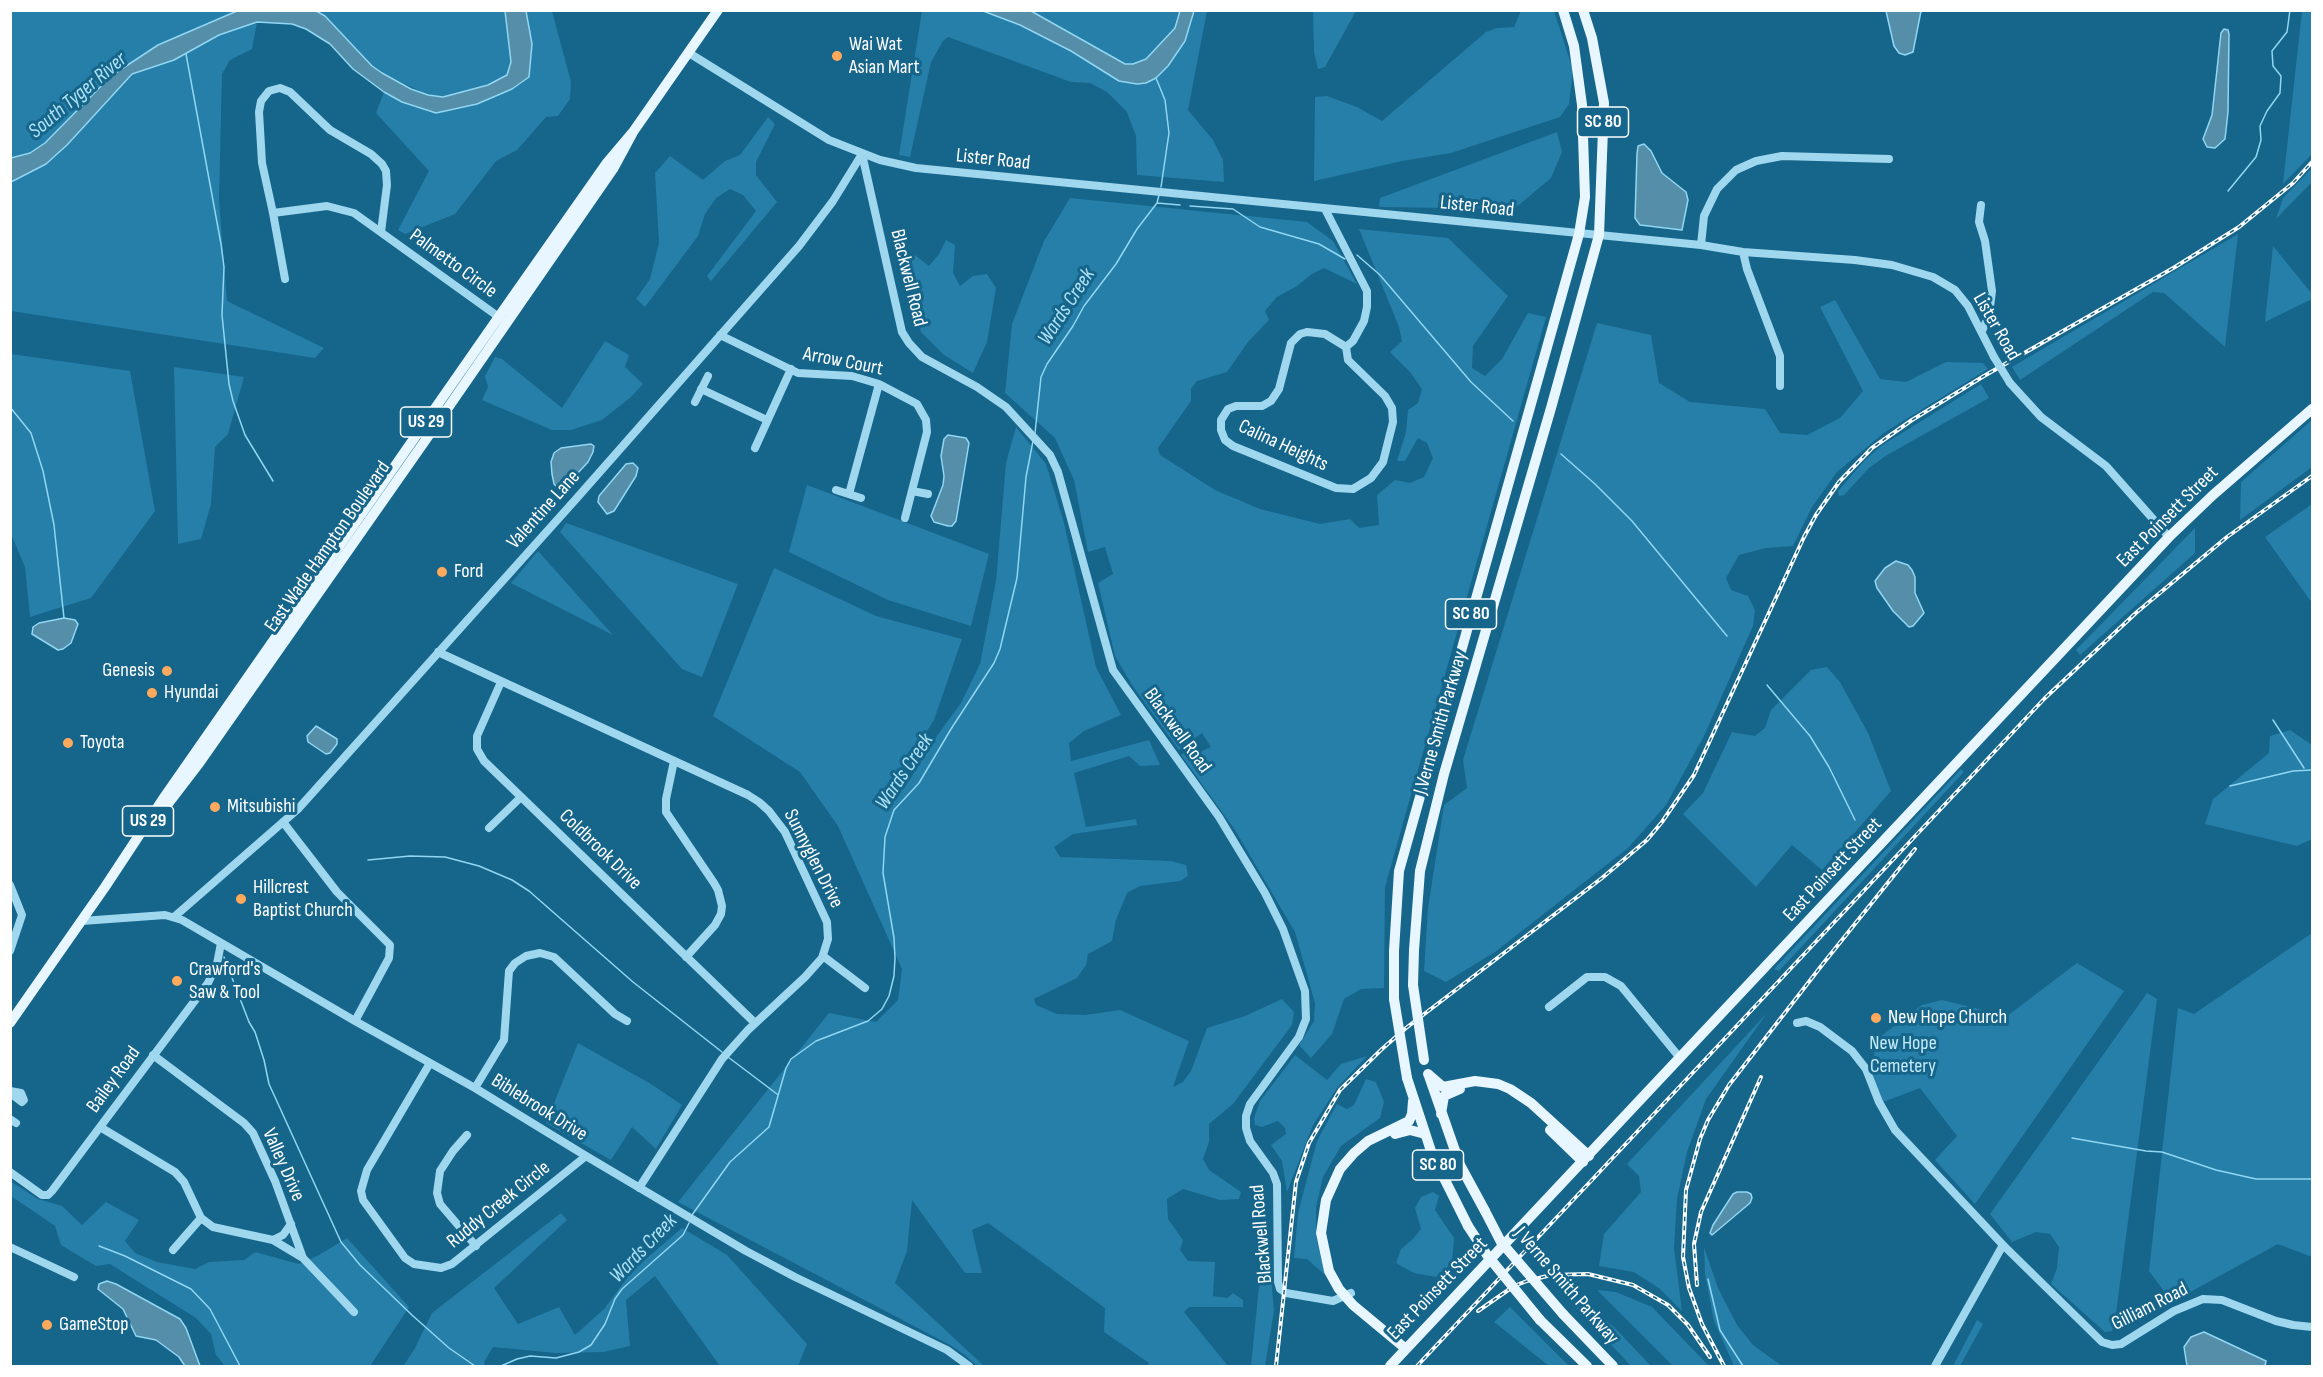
<!DOCTYPE html>
<style>
body{margin:0}
#map{position:relative;width:2323px;height:1377px;overflow:hidden;background:#16658b;font-family:"Sofia Sans Condensed",sans-serif}
canvas{display:block}
.frame{position:absolute;inset:0;border:12px solid #fff;pointer-events:none}
</style>
<div id="map">
<canvas width="2323" height="1377"></canvas>
<div class="frame"></div>
</div>
<script>
const ctx = document.querySelector('canvas').getContext('2d');
ctx.lineJoin = 'round';
function fillPath(path, color) { ctx.fillStyle = color; ctx.fill(path, 'evenodd'); }
const toPath = rows => new Path2D(rows.map(r => 'M' + r).join(''));
function strokePath(path, color, width, dash) { ctx.strokeStyle = color; ctx.lineWidth = width; ctx.lineCap = dash ? 'butt' : 'round'; ctx.setLineDash(dash || []); ctx.stroke(path); }
function write(font, color, halo, rows, align = 'center') {
  ctx.font = font + ' "Sofia Sans Condensed",sans-serif'; ctx.lineWidth = 6; ctx.setLineDash([]); ctx.textBaseline = 'middle'; ctx.strokeStyle = halo; ctx.fillStyle = color; for (const [text, x, y, turn = 0] of rows) {
    ctx.save(); ctx.translate(x, y); ctx.rotate((+turn || 0) * Math.PI / 180); ctx.textAlign = isNaN(turn) ? turn : align; if (halo) ctx.strokeText(text, 0, 0); ctx.fillText(text, 0, 0); ctx.restore();
  }
}
const green = toPath([
 [10,11,237,11,158,45,140,56,98,88,45,143,30,153,11,158],
 [316,11,505,11,511,62,510,70,507,75,501,80,454,96,443,97,428,95,382,73,372,66,325,16],
 [526,11,552,11,571,82,570,99,558,116,546,117,517,150,496,161,455,214,405,234,398,230,429,171,376,113,384,92,402,102,436,113,477,104,521,84,529,77,532,44],
 [922,11,983,11,998,15,1071,51,1108,74,1137,84,1146,83,1156,78,1191,25,1194,11,1207,11,1188,110,1213,140,1223,160,1224,182,1137,175,1136,136,1127,112,1107,92,1090,83,1071,82,948,37,943,41,931,62,910,157,899,155],
 [1031,11,1180,11,1175,28,1146,59,1133,64,1125,64,1118,60],
 [1313,11,1356,11,1325,67,1318,69,1314,52],
 [1521,11,1554,11,1573,70,1569,104,1560,117,1451,153,1402,161,1314,181,1315,97,1327,96,1357,107,1382,121,1486,32,1497,28,1514,27],
 [2302,11,2312,11,2312,154,2283,184],
 [257,22,252,49,230,60,222,74,219,200,227,301,324,348,315,358,11,311,10,182,46,164,67,145,132,74,174,60,219,35],
 [768,117,775,124,756,162,756,175,777,202,711,281,707,276,756,211,743,195,730,189,716,198,705,214,698,236,645,307,636,299,650,279,659,243,655,173,670,156,703,180,725,161,740,155],
 [1557,132,1562,152,1551,178,1514,209,1379,207,1380,198],
 [2312,168,2312,182,2276,219,2283,198],
 [1070,198,1307,222,1333,241,1357,284,1324,268,1312,274,1297,286,1277,297,1265,311,1269,320,1248,342,1227,372,1197,381,1191,389,1191,401,1158,448,1160,455,1215,490,1260,509,1320,524,1350,519,1359,528,1379,525,1377,495,1395,480,1410,483,1424,477,1433,458,1427,443,1418,438,1405,461,1397,461,1406,432,1408,410,1418,403,1422,389,1410,372,1390,352,1402,341,1399,327,1359,229,1448,238,1508,296,1473,346,1472,368,1485,376,1502,359,1528,313,1546,317,1385,887,1384,988,1361,989,1344,999,1332,1034,1311,1058,1299,1045,1314,1021,1315,1003,1295,932,1235,830,1181,755,1195,746,1200,752,1211,747,1202,733,1179,750,1132,685,1115,656,1098,583,1113,574,1105,547,1088,552,1074,480,1055,438,1005,393,1012,324,1044,241],
 [2238,234,2225,347,2164,293,2153,292,2020,380,2012,367],
 [946,240,955,245,953,273,960,286,973,276,987,274,996,288,987,342,973,373,944,355,921,332,913,299,906,265,915,255,929,266,939,254],
 [2273,246,2312,294,2312,299,2265,322],
 [1835,300,1880,379,1906,382,1946,362,1983,363,1988,369,1885,432,1837,472,1812,507,1793,546,1766,548,1739,555,1726,578,1731,590,1748,596,1755,610,1753,626,1704,736,1666,805,1628,848,1495,952,1446,982,1424,971,1428,908,1444,805,1467,788,1463,760,1597,323,1651,335,1659,383,1690,402,1765,409,1780,433,1807,435,1840,418,1863,391,1820,307],
 [605,341,629,355,625,367,643,384,631,397,602,420,571,430,552,430,482,400,488,387,485,376,495,357,502,359,562,408],
 [11,354,130,371,155,511,91,598,30,617,25,567,11,534],
 [174,367,244,377,228,434,215,447,211,504,201,539,178,544],
 [1981,384,1989,398,1887,455,1869,468,1844,495,1839,496,1838,491,1864,461,1881,446],
 [2312,420,2312,467,2240,520,2241,482],
 [1016,427,1046,464,1064,523,1096,667,1121,715,1084,731,1069,743,1071,761,1149,740,1160,765,1140,766,1129,756,1074,773,1086,827,1136,819,1137,825,1073,834,1054,847,1060,857,1171,861,1186,865,1188,876,1180,881,1140,886,1127,893,1116,920,1112,941,1088,954,1086,965,1077,978,1034,999,1036,1005,1057,1014,1085,1015,1120,1010,1189,1041,1173,1087,1183,1082,1191,1071,1207,1028,1245,1016,1282,999,1294,1012,1292,1025,1233,1104,1209,1124,1209,1142,1203,1159,1209,1170,1241,1192,1239,1199,1220,1200,1183,1189,1167,1199,1168,1219,1183,1240,1180,1250,1188,1261,1215,1262,1213,1296,1227,1298,1233,1293,1243,1300,1243,1307,1189,1307,1184,1312,1228,1366,1147,1366,1149,1363,1104,1332,1105,1308,988,1223,972,1230,982,1273,965,1273,912,1200,907,1251,895,1283,984,1366,977,1366,965,1355,950,1345,678,1202,829,1013,876,1022,898,1000,902,969,838,826,800,772,713,716,774,568,876,616,962,639,934,720,899,775,895,793,911,778,931,744,961,703,980,664,996,581,1006,463],
 [807,485,989,554,971,626,888,600,789,552],
 [2312,504,2312,603,2265,537],
 [566,523,738,584,702,677,682,669,560,532],
 [2195,528,2195,553,2080,655,2076,650],
 [538,551,613,635,511,583],
 [1827,667,1840,682,1868,733,1891,791,1822,870,1792,845,1756,887,1683,814,1703,793,1732,732,1755,736,1765,728,1771,710,1811,670],
 [2290,730,2312,745,2312,839,2297,846,2205,824,2213,799,2269,753,2270,736],
 [1961,769,1964,772,1779,971,1774,969],
 [2312,933,2312,1257,2278,1244,2172,1302,2149,1271,2178,1008,2194,1014],
 [2077,963,2124,991,1975,1204,1935,1160,1957,1136,1920,1088,1883,1102,1872,1074,1876,1040,1922,1005,1942,1000,2007,1016],
 [2147,993,2157,999,2115,1321,2112,1331,2105,1332,2051,1284,2057,1268,2059,1247,2050,1234,2036,1232,2012,1242,1990,1214],
 [1767,1013,1706,1099,1687,1152,1677,1199,1674,1248,1682,1311,1660,1289,1634,1272,1599,1266,1604,1234,1641,1192,1639,1176,1627,1164],
 [578,1043,651,1084,682,1105,656,1149,632,1127,611,1160,546,1123],
 [1295,1055,1327,1080,1341,1064,1367,1056,1337,1088,1313,1125,1287,1192,1282,1161,1271,1145,1286,1134,1285,1128,1278,1121,1262,1127,1255,1125,1254,1118,1260,1101],
 [1366,1079,1376,1082,1384,1102,1380,1118,1341,1146,1323,1177,1316,1207,1316,1237,1325,1275,1307,1259,1294,1258,1298,1213,1317,1141,1337,1104,1347,1109,1354,1105],
 [10,1181,38,1199,62,1206,82,1225,106,1202,139,1220,125,1241,135,1253,157,1262,195,1269,209,1262,244,1260,255,1252,299,1264,319,1255,347,1238,409,1307,370,1366,225,1366,216,1355,211,1334,196,1318,110,1264,96,1266,61,1245,55,1226,11,1196],
 [1433,1192,1439,1196,1435,1210,1454,1238,1452,1263,1436,1277,1414,1273,1396,1263,1401,1249,1413,1239,1421,1229,1415,1208,1421,1197],
 [561,1213,567,1220,494,1288,518,1324,559,1307,575,1335,604,1309,633,1270,682,1228,727,1255,807,1344,798,1366,720,1366,655,1276,626,1300,630,1346,603,1352,556,1353,493,1347,484,1362,485,1366,403,1366,414,1350,432,1313],
 [1704,1247,1718,1288,1737,1325,1753,1345,1782,1366,1734,1366,1714,1321,1705,1274],
 [1260,1276,1271,1276,1274,1311,1265,1366,1251,1366],
 [1597,1290,1616,1292,1652,1307,1709,1366,1673,1366],
 [1574,1296,1581,1299,1616,1329,1651,1366,1631,1366,1570,1301],
 [1510,1307,1569,1366,1549,1366,1494,1322],
 [1977,1320,1983,1324,1960,1366,1953,1366]
]);
const water = toPath([
 [237,11,316,11,325,16,372,66,382,73,411,89,428,95,443,97,488,85,507,75,511,62,505,11,526,11,532,44,529,77,512,89,477,104,436,113,402,102,384,92,353,69,330,44,306,29,292,24,257,22,219,35,174,60,132,74,67,145,46,164,11,182,11,158,30,153,45,143,111,76,158,45,237,11],
 [983,11,1031,11,1118,60,1125,64,1133,64,1146,59,1175,28,1180,11,1194,11,1185,41,1168,66,1156,78,1146,83,1137,84,1119,81,1071,51,1020,25,983,11],
 [1886,11,1921,11,1913,52,1905,55,1899,53,1894,46,1886,11],
 [2224,29,2228,30,2229,34,2228,112,2225,139,2215,148,2207,147,2203,139,2212,115,2221,33,2224,29],
 [1644,144,1651,151,1662,173,1686,192,1688,200,1682,230,1640,225,1635,218,1637,154,1638,146,1644,144],
 [948,435,966,438,969,443,956,521,952,526,948,526,934,522,931,516,943,485,944,476,941,456,944,439,948,435],
 [591,444,594,446,593,452,588,462,565,487,559,489,554,484,552,474,551,462,554,453,561,448,591,444],
 [633,463,638,468,636,476,614,511,607,514,598,502,599,496,626,464,633,463],
 [1896,561,1908,565,1912,570,1915,577,1915,593,1924,613,1913,626,1909,627,1893,611,1877,588,1875,581,1885,568,1896,561],
 [64,618,75,620,78,624,71,643,63,649,58,650,32,634,33,627,39,623,64,618],
 [316,726,337,739,337,744,330,753,326,754,308,742,307,736,316,726],
 [1737,1192,1747,1192,1751,1194,1752,1198,1750,1203,1712,1235,1710,1233,1713,1225,1733,1194,1737,1192],
 [107,1281,116,1284,180,1319,186,1328,200,1366,185,1366,179,1357,156,1340,136,1336,123,1309,98,1289,99,1284,107,1281],
 [2204,1332,2266,1361,2265,1366,2187,1366,2184,1347,2191,1337,2204,1332]
]);
const stream = toPath([
 [186,54,221,244,224,267,222,315,229,384,233,401,245,435,273,481],
 [1156,78,1165,100,1169,133,1161,187],
 [2228,191,2256,157,2261,140,2260,126,2267,111,2280,93,2281,76,2273,66,2272,51,2287,32,2290,10],
 [1157,203,1180,205],
 [1190,206,1233,209,1260,227,1319,244,1345,259],
 [1357,255,1380,275,1471,382,1513,421],
 [10,407,31,433,43,471,54,525,64,618],
 [1035,433,1041,377,1047,364,1073,326,1084,306,1116,264,1137,229,1157,203,1159,195],
 [1561,454,1595,484,1632,521,1727,636],
 [1767,685,1810,736,1829,767,1855,820],
 [2273,720,2304,768],
 [2230,786,2293,771,2312,770],
 [368,860,410,856,445,857,479,866,512,880,529,891,633,982,722,1052],
 [224,957,249,1022,255,1032,264,1060,269,1084,341,1242,360,1265,413,1316,449,1348,475,1366],
 [728,1057,777,1094],
 [2072,1138,2146,1151,2162,1152,2216,1170,2256,1179,2312,1179],
 [692,1215,730,1162,769,1127,786,1068,791,1059,816,1041,868,1021,882,1009,889,996,894,976,895,958,894,938,883,873,885,837,894,810,919,783,951,729,994,663,1000,649,1017,578,1026,477,1033,441],
 [99,1246,125,1256,191,1289,210,1309,240,1366],
 [1708,1279,1720,1330,1743,1366],
 [501,1366,517,1359,530,1356,556,1358,579,1352,591,1345,605,1324,615,1299,622,1289,683,1235,689,1223]
]);
const minor = toPath([
 [689,53,829,140,880,160,916,168,1701,245,1743,252,1855,260,1892,265,1933,277,1955,290,1968,306,1994,357],
 [862,154,902,332,909,343,922,357,977,387,1006,407,1050,455,1058,472,1113,670,1219,817,1265,893,1283,929,1305,991,1306,1019,1299,1037,1250,1104,1246,1116,1246,1128,1250,1141,1273,1173,1277,1184,1278,1282,1280,1289,1286,1293,1333,1301,1351,1293],
 [1981,205,1979,222,1985,241,1992,291,1989,315,1982,331],
 [1325,209,1367,291,1367,307,1364,321,1353,341,1346,347],
 [273,213,285,279],
 [381,232,387,185,386,171,382,164,371,154,330,130,290,92,280,88,269,91,261,101,259,112,262,163,273,213,327,206,354,213,503,320],
 [1701,245,1704,216,1717,189,1736,170,1756,161,1782,156,1889,159],
 [1743,252,1747,269,1780,356,1780,386],
 [1307,332,1325,334,1346,347,1348,360,1385,396,1392,408,1393,422,1383,462,1371,478,1353,489,1336,488,1233,446,1225,440,1221,430,1221,420,1228,409,1236,406,1262,406,1271,401,1279,389,1291,343,1300,334,1307,332],
 [720,335,798,373,852,376,879,384,917,404,926,420,927,432,905,518],
 [2010,383,2041,417,2106,466,2169,537],
 [701,389,767,420],
 [695,402,708,376],
 [755,448,791,369],
 [836,490,861,498],
 [912,491,928,494],
 [849,494,879,384],
 [438,652,748,795,759,802,769,811,785,832,827,922,828,939,822,958,805,977,748,1030,722,1059,639,1188],
 [501,682,477,736,477,749,484,761,755,1023],
 [674,761,666,799,666,812,714,883,718,890,722,906,721,914,715,925,686,957],
 [283,822,337,892,390,945,389,958,355,1021],
 [489,828,521,797],
 [10,885,22,915,10,951],
 [174,917,298,809,576,499,799,246,833,201,862,154],
 [82,921,165,915,182,920,355,1021,475,1088,586,1156,746,1251,795,1277,947,1350,969,1366],
 [823,956,865,988],
 [1549,1007,1587,977,1605,977,1621,986,1680,1058],
 [1797,1023,1806,1021,1820,1027,1852,1051,1866,1069,1879,1102,1895,1130,2003,1245,2102,1342,2112,1345,2121,1344,2174,1311,2203,1299,2222,1300,2276,1321,2293,1325,2312,1327],
 [153,1055,244,1123,253,1133,275,1181,303,1258,354,1312],
 [430,1063,367,1170,361,1191,363,1200,405,1258,414,1264,441,1268,452,1264,586,1156],
 [475,1088,504,1040,509,971,515,963,526,956,540,953,554,957,615,1014,627,1021],
 [10,1091,21,1093,24,1100,22,1102,10,1093],
 [10,1119,16,1123],
 [100,1127,175,1172,184,1182,201,1218,213,1227,273,1240,283,1235,291,1224],
 [467,1135,453,1151,440,1171,437,1193,440,1204,476,1246],
 [10,1172,42,1195,48,1195,52,1191,208,983,217,964,221,943],
 [273,1240,303,1258],
 [10,1247,74,1277],
 [173,1250,201,1218],
 [1935,1366,2003,1245]
]);
const major = toPath([
 [161,813,200,762,441,418,613,169,633,132,718,10],
 [1413,985,1414,950,1420,871,1444,774,1551,408,1599,235,1604,103,1592,38,1583,10],
 [1394,999,1394,951,1399,871,1579,234,1585,197,1582,105,1574,46,1563,10],
 [10,1023,105,887,165,796,514,295,606,164,633,132],
 [1428,1074,1443,1087,1475,1081,1498,1084,1510,1089,1531,1103,1589,1156],
 [1429,1076,1460,1165,1485,1211],
 [1407,1078,1432,1154,1468,1226],
 [1441,1114,1444,1096,1460,1089],
 [1550,1130,1583,1162],
 [1395,1134,1410,1130,1425,1134],
 [1563,1314,1613,1366],
 [1540,1320,1587,1366],
 [1406,1349,1353,1305,1339,1289,1329,1271,1321,1233,1326,1200,1340,1169,1354,1153,1368,1141,1409,1121,1412,1114,1413,1101],
 [1390,1366,2169,537,2213,495,2312,409]
]);
const rail = toPath([
 [1697,1285,1694,1244,1701,1212,1761,1077],
 [1478,1311,1514,1286,1527,1281,1551,1275,1588,1274,1633,1285,1668,1305,1688,1325,1710,1357],
 [1276,1366,1296,1182,1309,1143,1340,1090,1382,1049,1406,1028,1602,878,1647,840,1662,822,1694,775,1804,537,1816,515,1839,482,1872,448,1912,420,1984,376,2175,267,2239,227,2293,183,2312,162],
 [1417,1366,2045,698,2137,612,2227,537,2312,476],
 [1724,1366,1702,1324,1689,1288,1683,1257,1686,1190,1700,1139,1708,1120,1729,1085,1822,965,1915,849]
]);
const minorBridge = toPath([
 [1994,357,2010,383]
]);
const majorBridge = toPath([
 [1413,985,1424,1060],
 [1394,999,1407,1078],
 [1485,1211,1501,1242,1563,1314],
 [1468,1226,1487,1255,1540,1320]
]);
const markers = [
 [837,56,6,"#ffa95d"],
 [442,572,6,"#ffa95d"],
 [167,671,6,"#ffa95d"],
 [152,693,6,"#ffa95d"],
 [68,743,6,"#ffa95d"],
 [215,807,6,"#ffa95d"],
 [241,899,6,"#ffa95d"],
 [177,981,6,"#ffa95d"],
 [1876,1018,6,"#ffa95d"],
 [47,1325,6,"#ffa95d"]
];
const shields = [
 [1603,122,51],
 [426,422,51],
 [1471,614,51],
 [148,821,51],
 [1438,1165,51]
];
const shieldNames = [
 ["SC 80",1603,122],
 ["US 29",426,422],
 ["SC 80",1471,614],
 ["US 29",148,821],
 ["SC 80",1438,1165]
];
const poiNames = [
 ["Wai Wat",849,45],
 ["Asian Mart",849,68],
 ["Ford",454,572],
 ["Genesis",155,671,"right"],
 ["Hyundai",164,693],
 ["Toyota",80,743],
 ["Mitsubishi",227,807],
 ["Hillcrest",253,888],
 ["Baptist Church",253,911],
 ["Crawford's",189,970],
 ["Saw & Tool",189,993],
 ["New Hope Church",1888,1018],
 ["GameStop",59,1325]
];
const streetNames = [
 ["Lister Road",993,160,6],
 ["Lister Road",1477,207,6],
 ["Palmetto Circle",453,264,36],
 ["Blackwell Road",908,278,76],
 ["Lister Road",1996,327,60],
 ["Arrow Court",843,362,11],
 ["Calina Heights",1283,446,25],
 ["Valentine Lane",544,510,-48],
 ["East Poinsett Street",2168,517,-45],
 ["East Wade Hampton Boulevard",328,547,-55],
 ["J Verne Smith Parkway",1441,723,-74],
 ["Blackwell Road",1177,731,54],
 ["Coldbrook Drive",600,850,44],
 ["Sunnyglen Drive",813,859,63],
 ["East Poinsett Street",1833,870,-47],
 ["Bailey Road",114,1080,-54],
 ["Biblebrook Drive",539,1108,32],
 ["Valley Drive",283,1165,66],
 ["Ruddy Creek Circle",499,1205,-39],
 ["Blackwell Road",1262,1234,-95],
 ["J Verne Smith Parkway",1566,1286,49],
 ["East Poinsett Street",1438,1289,-46],
 ["Gilliam Road",2150,1307,-27]
];
const parkNames = [
 ["New Hope",1903,1044],
 ["Cemetery",1903,1067]
];
const waterNames = [
 ["South Tyger River",78,96,-40],
 ["Wards Creek",1067,307,-57],
 ["Wards Creek",905,772,-56],
 ["Wards Creek",644,1249,-46]
];
fillPath(green, '#257fa8');
fillPath(water, '#558ea9');
strokePath(water, '#91d6f2', 1.5);
strokePath(stream, '#91d6f2', 1.5);
strokePath(minor, '#9fd7ef', 8);
strokePath(major, '#e7f6ff', 10);
strokePath(rail, '#fff', 4);
strokePath(rail, '#16658b', 1.5, [4.5]);
strokePath(minorBridge, '#9fd7ef', 8);
strokePath(majorBridge, '#e7f6ff', 10);
for (const [x, y, r, color] of markers) { const dot = new Path2D(); dot.arc(x, y, r, 0, 2 * Math.PI); ctx.fillStyle = color; ctx.fill(dot); strokePath(dot, '#16658b', 2); }
for (const [x, y, w] of shields) { const box = new Path2D(); box.roundRect(x - w / 2, y - 15, w, 30, 4.5); ctx.fillStyle = '#16658b'; ctx.fill(box); strokePath(box, '#fff', 1.5); }
write('bold 18px', '#fff', null, shieldNames);
write('20px', '#fff', '#16658b', poiNames, 'left');
write('20px', '#fff', '#16658b', streetNames);
write('20px', '#c5ebfb', '#16658b', parkNames);
write('italic 21px', '#aee2f6', '#16658b', waterNames);
</script>
